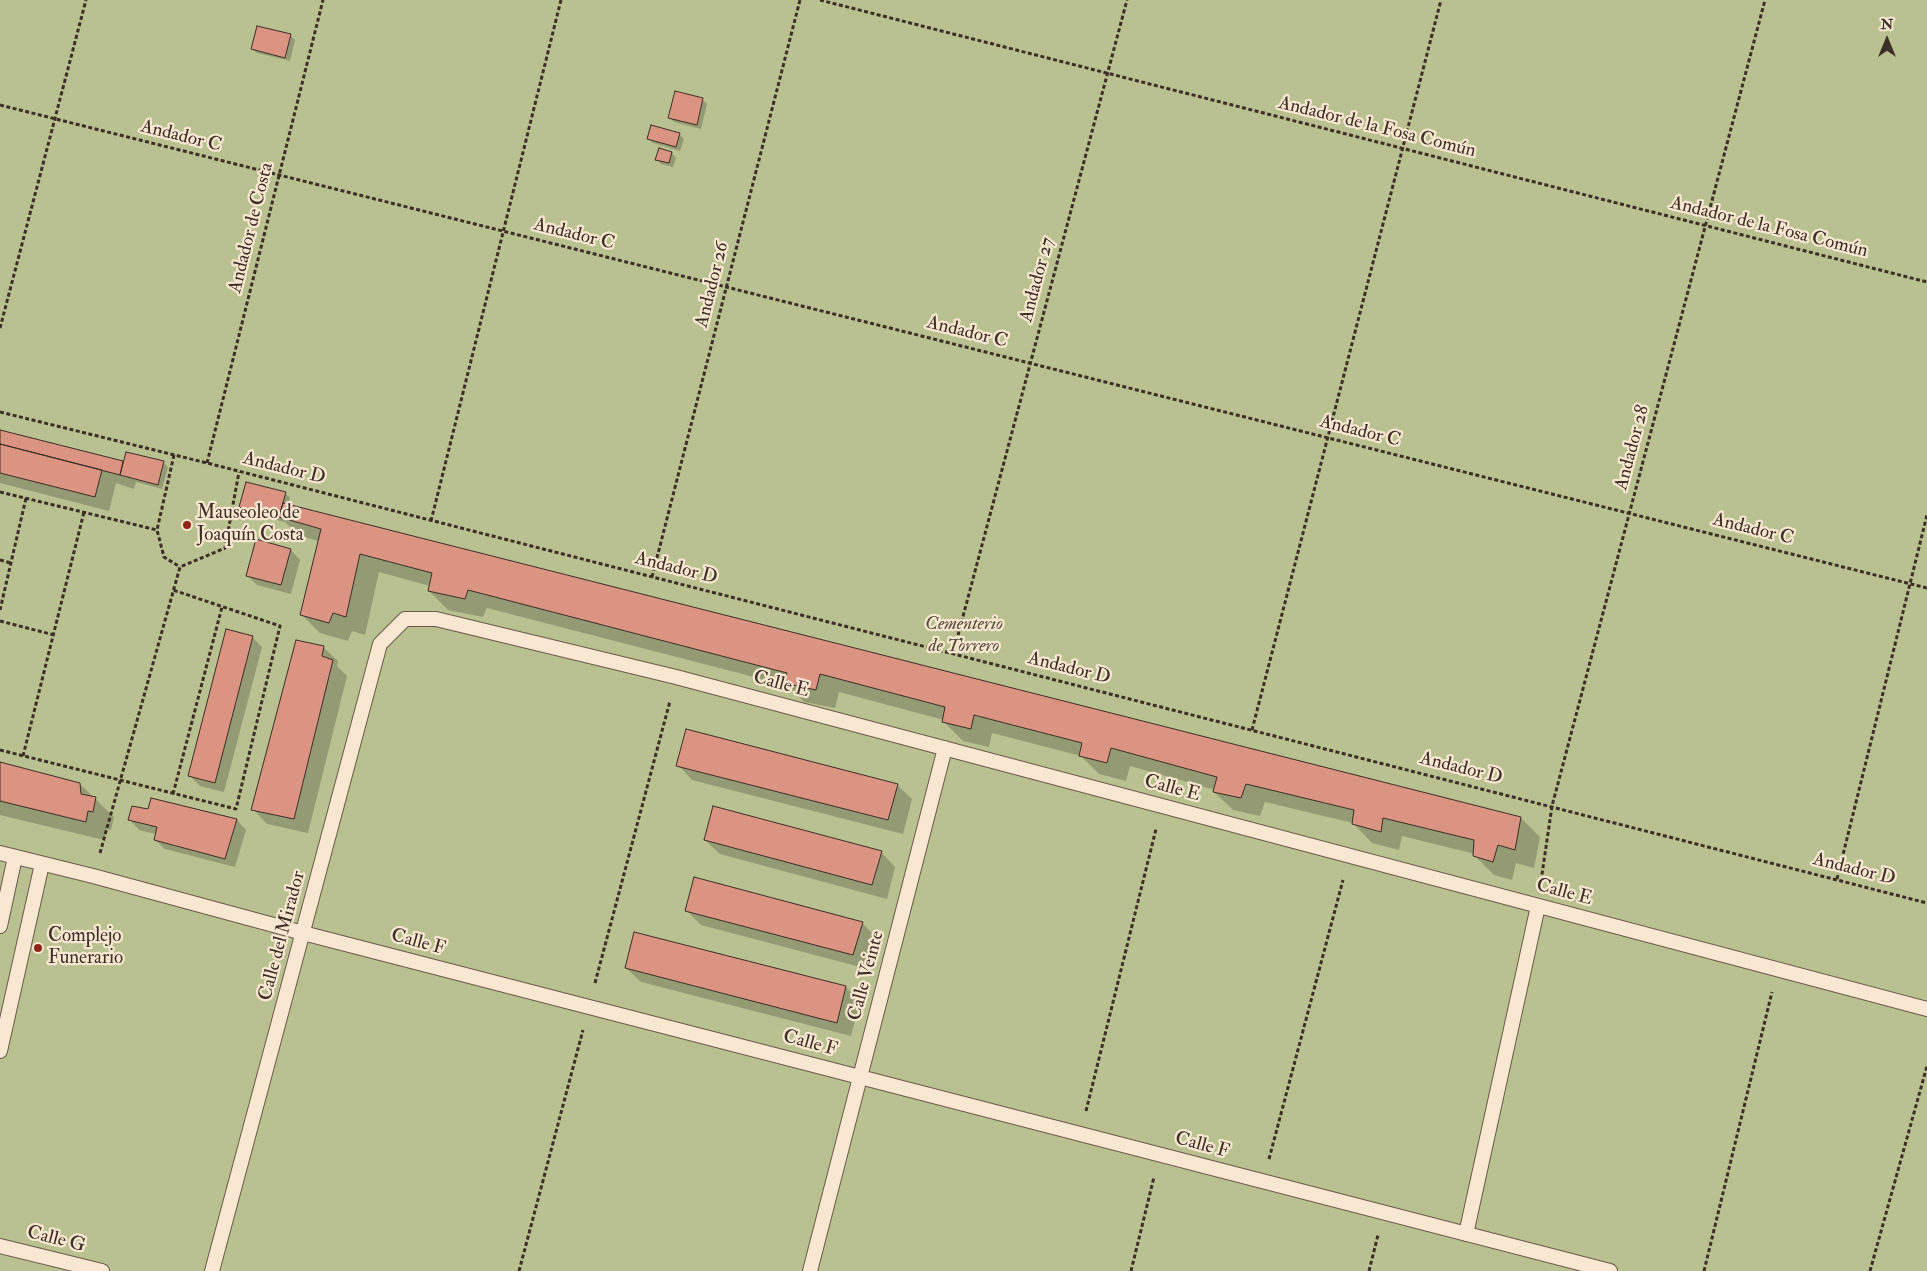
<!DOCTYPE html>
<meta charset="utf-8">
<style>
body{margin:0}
#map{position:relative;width:1927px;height:1271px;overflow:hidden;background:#f6dcb8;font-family:"IM FELL Double Pica",serif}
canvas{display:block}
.north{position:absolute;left:1862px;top:15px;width:50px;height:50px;-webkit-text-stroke:4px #f9e8d1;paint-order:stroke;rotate:0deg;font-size:14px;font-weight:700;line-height:20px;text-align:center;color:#3d2e27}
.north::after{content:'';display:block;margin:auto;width:18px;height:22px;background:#3d2e27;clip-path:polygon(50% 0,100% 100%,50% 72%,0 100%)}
</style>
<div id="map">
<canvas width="1927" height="1271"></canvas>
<div class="north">N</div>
</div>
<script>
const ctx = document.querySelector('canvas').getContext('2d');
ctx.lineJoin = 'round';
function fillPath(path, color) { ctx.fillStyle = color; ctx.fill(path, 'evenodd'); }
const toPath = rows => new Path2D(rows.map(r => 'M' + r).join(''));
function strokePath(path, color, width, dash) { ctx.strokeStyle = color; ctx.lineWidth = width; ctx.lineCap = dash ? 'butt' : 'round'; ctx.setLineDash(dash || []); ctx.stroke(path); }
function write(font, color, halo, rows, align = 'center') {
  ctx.font = font + ' "IM FELL Double Pica",serif'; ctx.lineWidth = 4.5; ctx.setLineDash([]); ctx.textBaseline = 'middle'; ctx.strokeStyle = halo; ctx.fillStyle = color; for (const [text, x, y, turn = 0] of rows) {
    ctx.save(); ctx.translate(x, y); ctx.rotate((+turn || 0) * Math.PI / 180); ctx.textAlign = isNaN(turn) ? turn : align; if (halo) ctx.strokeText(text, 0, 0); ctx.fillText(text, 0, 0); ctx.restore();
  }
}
const green = toPath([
 [0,0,1927,0,1927,1271,0,1271]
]);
const shadow = toPath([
 [290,35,295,40,290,61,257,53,252,49],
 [676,93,703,100,707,104,701,129,674,122,669,117],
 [679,134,684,139,680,151,653,143,648,138],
 [672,153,676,158,673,167,661,164,657,159],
 [0,431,124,464,163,463,168,467,162,489,136,482,134,489,116,483,109,511,0,483],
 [285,493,290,498,288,506,1521,818,1540,837,1534,868,1516,863,1512,880,1494,875,1475,856,1475,854,1402,836,1399,850,1372,843,1353,823,1265,802,1260,816,1233,810,1214,792,1215,790,1130,766,1126,781,1099,774,1081,756,992,733,989,747,963,741,944,722,944,720,839,692,835,708,804,702,789,686,487,608,483,617,448,610,429,591,430,586,379,572,365,635,352,631,348,641,320,633,302,615,319,541,299,536,285,522,245,512,240,507],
 [257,541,291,550,300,560,291,594,257,585,247,575],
 [252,637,262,647,224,792,200,786,190,776],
 [323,647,338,661,337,666,347,676,308,833,267,824,253,809],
 [0,763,80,784,114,817,111,830,107,829,104,840,0,815],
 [678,765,897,785,912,799,903,834,692,780],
 [130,820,237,820,246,830,235,867,165,849,155,840,156,834,139,830],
 [705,840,881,852,895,867,887,899,720,854],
 [686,910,862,923,876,937,868,969,701,925],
 [626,968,846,987,860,1002,851,1036,641,982]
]);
const building = toPath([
 [257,26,291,34,285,58,251,49,257,26],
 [675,91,703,98,697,125,668,118,675,91],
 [651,125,680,133,676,147,647,139,651,125],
 [659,148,672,152,669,163,655,160,659,148],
 [0,430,123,461,120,475,0,444,0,430],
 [0,444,102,470,95,497,0,473,0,444],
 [126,452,164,461,158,485,120,475,126,452],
 [246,482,286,492,279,517,239,507,246,482],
 [283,503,1521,817,1515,850,1498,845,1493,862,1473,856,1474,840,1383,818,1381,832,1352,824,1354,810,1246,784,1241,798,1213,792,1217,777,1111,748,1107,763,1079,756,1082,743,974,715,971,729,942,722,945,707,820,674,816,690,784,683,787,673,468,590,465,599,428,591,432,573,360,554,346,617,333,613,329,623,300,615,321,529,279,517,283,503],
 [256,539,291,549,281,585,246,576,256,539],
 [226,629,253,636,215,783,188,776,226,629],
 [296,640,324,646,322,656,333,660,294,819,251,810,296,640],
 [686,729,898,784,888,820,676,766,686,729],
 [0,762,80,783,81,794,96,797,93,812,88,811,86,822,0,801,0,762],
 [151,798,237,819,225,859,154,840,157,827,128,820,132,806,148,809,151,798],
 [713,806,882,851,872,885,704,840,713,806],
 [694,877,863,922,853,955,685,911,694,877],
 [634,932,846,986,837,1023,625,968,634,932]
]);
const path = toPath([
 [820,0,1927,282],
 [0,105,1927,588],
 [0,328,86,0],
 [0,412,207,463,1927,903],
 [174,455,157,530,164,557,180,567],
 [207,463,323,0],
 [0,492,157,530],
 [431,521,561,0],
 [0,560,11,563],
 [652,577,800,0],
 [0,610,26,498],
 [0,621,54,635],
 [953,654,1127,0],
 [1252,730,1441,0],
 [0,750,236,809,280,626,173,590],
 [23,756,84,512],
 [173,794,222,607],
 [100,853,180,567,225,548,239,472],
 [1837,879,1927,515],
 [1541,881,1552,806,1765,0],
 [595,983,670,701],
 [1086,1111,1156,829],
 [1269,1159,1343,880],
 [519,1271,583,1030],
 [1131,1271,1154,1177],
 [1369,1271,1378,1235],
 [1704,1271,1772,992],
 [1870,1271,1927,1066]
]);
const service = toPath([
 [0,853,93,876,303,933,1610,1271],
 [0,926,15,857],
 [0,1051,42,864],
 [1466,1234,1538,906],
 [0,1246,102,1271],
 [212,1271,380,644,405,619,436,619,676,677,1927,1009],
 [810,1271,945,748]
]);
const markers = [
 [187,525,5,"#8f2418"],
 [38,948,5,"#8f2418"]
];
const streetNames = [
 ["Andador de la Fosa Común",1377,128,14],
 ["Andador C",181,137,14],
 ["Andador de Costa",252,228,-76],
 ["Andador de la Fosa Común",1769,228,14],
 ["Andador C",574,235,14],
 ["Andador 27",1038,280,-75],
 ["Andador 26",713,285,-76],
 ["Andador C",967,333,14],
 ["Andador C",1360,432,14],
 ["Andador 28",1633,448,-75],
 ["Andador D",284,469,14],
 ["Andador C",1753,530,14],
 ["Andador D",676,569,14],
 ["Andador D",1069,669,14],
 ["Calle E",781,685,15],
 ["Andador D",1461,769,14],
 ["Calle E",1172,789,15],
 ["Andador D",1854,870,14],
 ["Calle E",1564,893,15],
 ["Calle del Mirador",283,936,-75],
 ["Calle F",418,943,15],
 ["Calle Veinte",867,976,-75],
 ["Calle F",810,1044,15],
 ["Calle F",1202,1146,15],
 ["Calle G",56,1240,14]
];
const poiNames = [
 ["Mauseoleo de",197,514],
 ["Joaquín Costa",197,536],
 ["Complejo",48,937],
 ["Funerario",48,959]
];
const parkNames = [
 ["Cementerio",964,625],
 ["de Torrero",964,647]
];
fillPath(green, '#bac190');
fillPath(shadow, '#0003');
fillPath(building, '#db9481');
strokePath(building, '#3d2e27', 1);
strokePath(service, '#6b5a4b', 16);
strokePath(path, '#3d2e27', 3, [4, 2.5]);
strokePath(service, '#f9e8d1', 14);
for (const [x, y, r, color] of markers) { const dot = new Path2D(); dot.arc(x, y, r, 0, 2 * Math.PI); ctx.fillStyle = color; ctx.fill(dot); strokePath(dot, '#f9e8d1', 2); }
write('19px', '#3d2e27', '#f9e8d1', streetNames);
write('19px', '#3d2e27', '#f9e8d1', poiNames, 'left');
write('italic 19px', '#564b3c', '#f9e8d1', parkNames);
</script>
